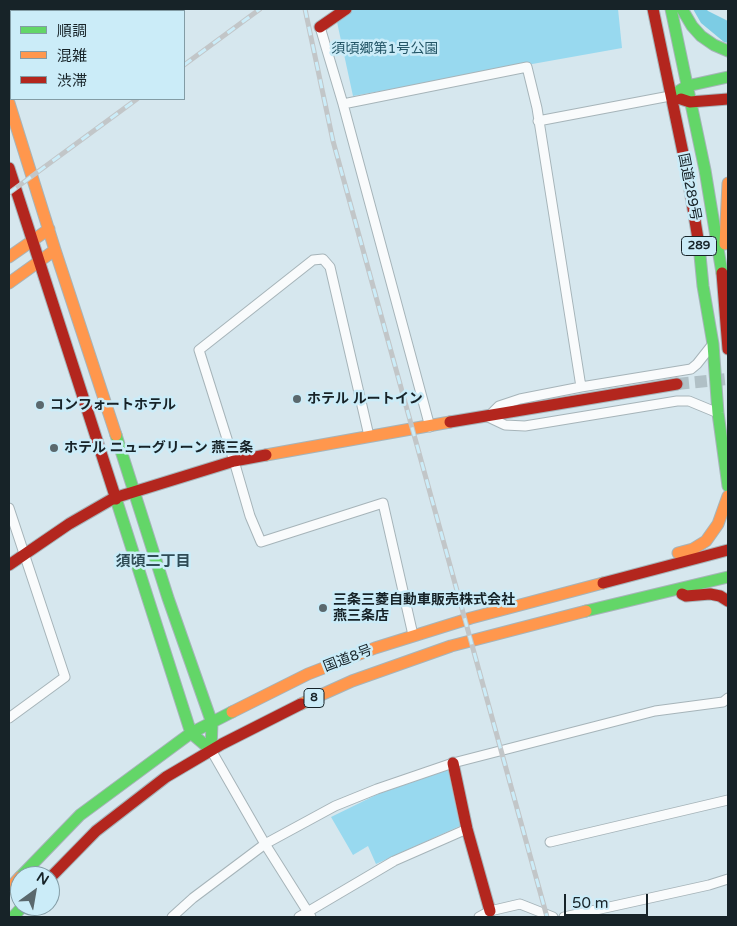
<!DOCTYPE html>
<meta charset="utf-8">
<style>
body{margin:0}
#map{position:relative;width:737px;height:926px;overflow:hidden;background:#d6e7ee;font-family:"Varela Round","Noto Sans JP",sans-serif}
canvas{display:block}
.frame{position:absolute;inset:0;border:10px solid #172328;pointer-events:none}
.legend{position:absolute;left:10px;top:10px;width:175px;height:90px;box-sizing:border-box;background:#cbecf8;border:1px solid #839ca5;margin:0;padding:6px 9px;list-style:none;font-size:15px;color:#172328}
.legend li{display:flex;align-items:center;gap:10px;height:25px}
.legend b{width:25px;border:1px solid #839ca5}
.north{position:absolute;left:10px;top:866px;width:50px;height:50px;box-sizing:border-box;background:#cbecf8;border:1px solid #839ca5;border-radius:50%;rotate:32deg;font-size:14px;font-weight:700;line-height:20px;text-align:center;color:#172328}
.north::after{content:'';display:block;margin:auto;width:18px;height:22px;background:#5a686d;clip-path:polygon(50% 0,100% 100%,50% 72%,0 100%)}
.scale{position:absolute;left:564px;top:894px;width:84px;height:22px;box-sizing:border-box;border:2px solid #172328;border-top:0;padding-left:6px;font-size:15px;line-height:18px;white-space:nowrap;color:#172328;-webkit-text-stroke:4px #cbecf8;paint-order:stroke}
</style>
<div id="map">
<canvas width="737" height="926"></canvas>
<div class="frame"></div>
<ul class="legend">
<li><b style="height:6px;background:#63d668"></b>順調</li>
<li><b style="height:6px;background:#ff974d"></b>混雑</li>
<li><b style="height:6px;background:#b3261e"></b>渋滞</li>
</ul>
<div class="north">N</div>
<div class="scale">50 m</div>
</div>
<script>
const ctx = document.querySelector('canvas').getContext('2d');
ctx.lineJoin = 'round';
function fillPath(path, color) { ctx.fillStyle = color; ctx.fill(path, 'evenodd'); }
const toPath = rows => new Path2D(rows.map(r => 'M' + r).join(''));
function strokePath(path, color, width, dash) { ctx.strokeStyle = color; ctx.lineWidth = width; ctx.lineCap = dash ? 'butt' : 'round'; ctx.setLineDash(dash || []); ctx.stroke(path); }
function write(font, color, halo, rows, align = 'center') {
  ctx.font = font + ' "Varela Round","Noto Sans JP",sans-serif'; ctx.lineWidth = 5; ctx.setLineDash([]); ctx.textBaseline = 'middle'; ctx.strokeStyle = halo; ctx.fillStyle = color; for (const [text, x, y, turn = 0] of rows) {
    ctx.save(); ctx.translate(x, y); ctx.rotate((+turn || 0) * Math.PI / 180); ctx.textAlign = isNaN(turn) ? turn : align; if (halo) ctx.strokeText(text, 0, 0); ctx.fillText(text, 0, 0); ctx.restore();
  }
}
const green = toPath([
 [352,9,618,9,622,48,353,96,337,22],
 [448,770,460,826,376,864,368,846,353,855,331,817,378,794]
]);
const forest = toPath([
 [693,9,706,9,708,11,728,21,728,43,724,42,701,23]
]);
const secondaryTunnel = toPath([
 [677,384,728,379]
]);
const street = toPath([
 [320,27,343,104,430,427],
 [343,104,527,67,537,108,581,387],
 [538,121,670,96],
 [712,345,697,364,691,369,581,387,520,399,499,406,488,417,505,425,525,426,677,401,689,401,718,413],
 [369,436,330,267,323,259,313,260,199,350,234,461,250,516,261,542,383,503,413,635],
 [9,508,65,677,9,718],
 [211,750,265,844,311,917],
 [550,842,728,800],
 [172,917,193,898,265,844,335,806,377,789,453,763,655,711,723,702,728,698],
 [299,917,394,861,467,829],
 [479,917,490,911,520,904,553,917],
 [564,917,709,885,728,879]
]);
const fast = toPath([
 [671,9,705,170,722,273],
 [682,9,692,26,701,36,714,45,728,51],
 [679,91,687,86,728,77],
 [699,245,703,286,713,344,718,413,728,486],
 [116,435,168,598,212,723,211,750],
 [116,499,191,733,211,750],
 [586,611,728,577],
 [21,876,80,815,191,733,232,712],
 [13,917,23,906]
]);
const slow = toPath([
 [9,103,55,250,116,435],
 [725,244,728,183],
 [9,257,49,229],
 [9,283,55,250],
 [266,455,450,422],
 [678,553,693,549,706,541,718,524,728,496],
 [301,704,352,681,451,646,586,611],
 [232,712,308,674,375,648,471,618,603,583],
 [9,889,20,877]
]);
const jam = toPath([
 [653,9,687,172,699,245],
 [320,27,346,9],
 [681,99,690,102,728,99],
 [9,168,116,499],
 [722,273,728,349],
 [450,422,677,384],
 [9,565,69,524,114,498,234,461,266,455],
 [603,583,728,550],
 [682,594,686,596,710,594,720,596,728,601],
 [453,763,467,829,490,911],
 [50,878,96,831,166,777,222,744,301,704]
]);
const rail = toPath([
 [305,9,333,141,547,917],
 [184,65,260,9],
 [9,193,137,99]
]);
const markers = [
 [297,399,5,"#5a686d"],
 [40,405,5,"#5a686d"],
 [54,448,5,"#5a686d"],
 [323,608,5,"#5a686d"]
];
const shields = [
 [699,246,35],
 [314,698,20]
];
const shieldNames = [
 ["289",699,246],
 ["8",314,698]
];
const parkNames = [
 ["須頃郷第1号公園",385,49]
];
const streetNames = [
 ["国道289号",689,187,79],
 ["国道8号",348,659,-21]
];
const poiNames = [
 ["ホテル ルートイン",307,399],
 ["コンフォートホテル",50,405],
 ["ホテル ニューグリーン 燕三条",64,448],
 ["三条三菱自動車販売株式会社",333,600],
 ["燕三条店",333,616]
];
const neighbourhoodNames = [
 ["須頃二丁目",153,562]
];
fillPath(green, '#98d9ef');
fillPath(forest, '#7ccce4');
strokePath(secondaryTunnel, '#b0c0c6', 12, [12, 6]);
strokePath(street, '#a6b4b9', 11);
strokePath(fast, '#a6b4b9', 13);
strokePath(slow, '#a6b4b9', 13);
strokePath(jam, '#a6b4b9', 13);
strokePath(street, '#f9fbfc', 9);
strokePath(fast, '#63d668', 11);
strokePath(slow, '#ff974d', 11);
strokePath(jam, '#b3261e', 11);
strokePath(rail, '#c2c6c8', 5);
strokePath(rail, '#cbecf8', 3, [9]);
for (const [x, y, r, color] of markers) { const dot = new Path2D(); dot.arc(x, y, r, 0, 2 * Math.PI); ctx.fillStyle = color; ctx.fill(dot); strokePath(dot, '#cbecf8', 2); }
for (const [x, y, w] of shields) { const box = new Path2D(); box.roundRect(x - w / 2, y - 9.5, w, 19, 4); ctx.fillStyle = '#cbecf8'; ctx.fill(box); strokePath(box, '#172328', 1); }
write('bold 12px', '#172328', null, shieldNames);
write('14px', '#245667', '#cbecf8', parkNames);
write('14px', '#172328', '#cbecf8', streetNames);
write('bold 14px', '#172328', '#cbecf8', poiNames, 'left');
write('bold 15px', '#304c56', '#cbecf8', neighbourhoodNames);
</script>
